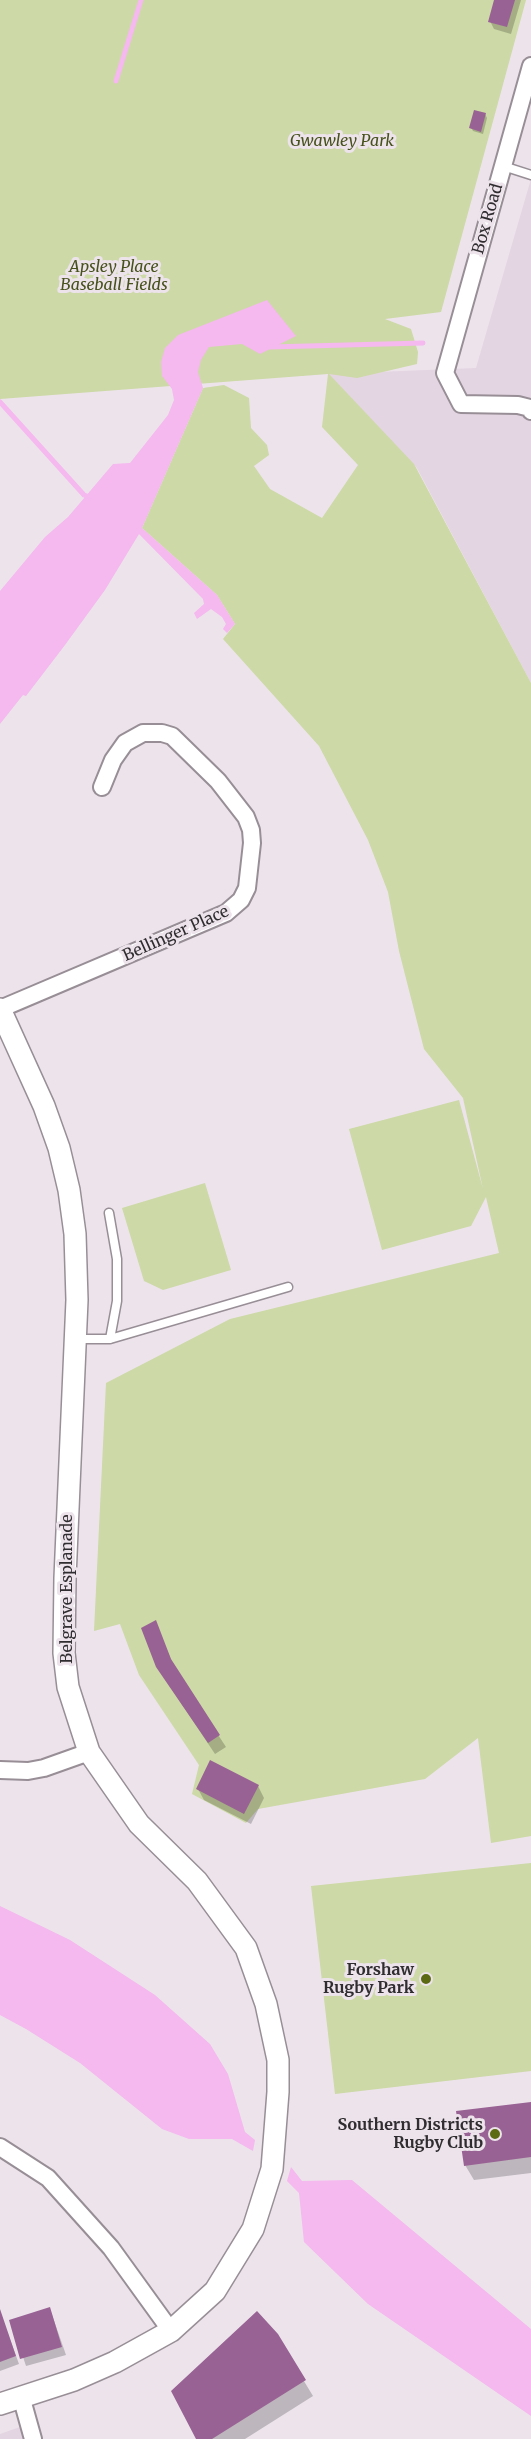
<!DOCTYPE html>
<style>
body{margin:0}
canvas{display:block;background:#ece3eb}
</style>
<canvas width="531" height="2439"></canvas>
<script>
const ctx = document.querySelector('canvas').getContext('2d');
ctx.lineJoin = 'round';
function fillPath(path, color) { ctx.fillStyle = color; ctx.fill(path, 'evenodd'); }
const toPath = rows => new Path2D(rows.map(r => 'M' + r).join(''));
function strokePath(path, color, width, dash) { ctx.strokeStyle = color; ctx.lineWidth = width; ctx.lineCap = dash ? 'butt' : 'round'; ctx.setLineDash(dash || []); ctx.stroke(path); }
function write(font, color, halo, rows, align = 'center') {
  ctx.font = font + ' Merriweather,serif'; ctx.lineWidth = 6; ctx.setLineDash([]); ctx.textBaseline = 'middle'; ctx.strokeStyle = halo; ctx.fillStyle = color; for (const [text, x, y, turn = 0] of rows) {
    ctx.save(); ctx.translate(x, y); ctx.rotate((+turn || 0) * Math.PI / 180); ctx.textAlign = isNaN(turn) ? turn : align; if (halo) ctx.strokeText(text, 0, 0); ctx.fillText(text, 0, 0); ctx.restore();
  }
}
const built = toPath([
 [531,179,531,683,417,468,328,374,476,368],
 [20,2427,23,2439,0,2439,0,2434]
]);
const green = toPath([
 [0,0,526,0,441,312,385,319,411,329,418,352,417,364,357,378,329,374,414,464,531,683,531,1836,491,1843,478,1738,425,1779,258,1809,246,1823,192,1794,199,1765,139,1675,120,1624,94,1631,106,1383,230,1319,499,1253,486,1197,471,1226,382,1250,349,1129,459,1100,483,1189,463,1098,424,1049,399,951,388,892,368,840,319,746,223,639,235,624,217,595,142,528,203,388,224,385,249,398,251,428,267,445,269,455,254,466,270,489,322,518,358,465,322,427,328,374,0,399],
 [205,1183,231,1270,163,1290,144,1281,122,1208],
 [531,1863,531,2071,335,2094,311,1886]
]);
const water = toPath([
 [267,300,296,336,260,354,242,344,209,347,201,360,198,372,203,388,142,528,217,595,235,624,227,633,223,629,226,624,222,617,211,609,197,619,194,613,204,604,203,599,139,534,105,590,65,645,26,696,23,695,0,724,0,591,45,537,68,517,113,464,130,463,168,415,174,400,172,389,162,376,161,362,165,348,178,335],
 [0,1906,70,1940,155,1995,210,2044,228,2074,245,2132,255,2140,253,2151,232,2139,189,2139,162,2129,80,2063,26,2029,0,2015],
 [291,2167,302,2181,352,2180,531,2329,531,2416,368,2304,304,2242,299,2193,287,2181]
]);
const shadow = toPath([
 [496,0,521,0,511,34,494,29,490,21],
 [485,114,487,118,483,134,473,131,471,127],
 [155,1622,175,1669,226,1747,215,1754,165,1679],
 [258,1786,264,1798,251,1824,204,1800,198,1789],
 [531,2103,531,2173,474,2180,465,2165],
 [50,2309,66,2355,26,2366,11,2321],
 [0,2312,19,2364,0,2371],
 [276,2335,313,2396,245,2439,198,2439]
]);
const stream = toPath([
 [116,81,141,0],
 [269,347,423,343],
 [0,402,84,495,89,497]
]);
const building = toPath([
 [494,0,515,0,507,27,488,22],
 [474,110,486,113,481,132,469,128],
 [156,1620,171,1659,220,1735,208,1743,156,1667,141,1628],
 [210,1760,259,1785,244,1814,196,1789],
 [531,2102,531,2157,464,2166,456,2111],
 [50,2307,62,2347,20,2359,9,2320],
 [0,2309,16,2356,0,2362],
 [257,2311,278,2334,306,2380,212,2439,196,2439,171,2391]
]);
const service = toPath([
 [503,166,531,175],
 [109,1213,117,1259,117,1301,110,1339],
 [76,1339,110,1339,288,1287]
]);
const minor = toPath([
 [531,66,445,373,461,404,518,405,530,408,531,411],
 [0,1009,226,913,241,900,247,888,252,843,251,830,246,817,218,781,172,736,162,733,143,733,125,743,113,760,102,787],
 [0,1770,28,1771,44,1768,89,1752],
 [0,2147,48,2178,111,2248,171,2331],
 [21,2396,33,2439]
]);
const tertiary = toPath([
 [0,1009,44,1106,59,1148,69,1190,75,1234,77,1300,65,1578,64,1653,68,1687,89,1752,139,1824,197,1881,246,1948,266,2004,278,2060,278,2092,272,2169,253,2229,215,2291,171,2331,115,2362,74,2380,0,2404]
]);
const markers = [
 [426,1979,6,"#5c6a13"],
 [495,2134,6,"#5c6a13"]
];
const parkNames = [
 ["Gwawley Park",342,141],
 ["Apsley Place",114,267],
 ["Baseball Fields",114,285]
];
const streetNames = [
 ["Box Road",488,219,-74],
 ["Bellinger Place",176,934,-24],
 ["Belgrave Esplanade",67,1589,-90]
];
const poiNames = [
 ["Forshaw",414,1970],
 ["Rugby Park",414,1988],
 ["Southern Districts",483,2125],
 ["Rugby Club",483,2143]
];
fillPath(built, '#e4d5e2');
fillPath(green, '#cdd9a6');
fillPath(water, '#f5b8ef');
fillPath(shadow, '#0003');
strokePath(stream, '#f5b8ef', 5);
fillPath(building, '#996294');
strokePath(service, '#988f96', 11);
strokePath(minor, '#988f96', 20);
strokePath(tertiary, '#988f96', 24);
strokePath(service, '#fff', 8);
strokePath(minor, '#fff', 16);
strokePath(tertiary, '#fff', 21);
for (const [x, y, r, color] of markers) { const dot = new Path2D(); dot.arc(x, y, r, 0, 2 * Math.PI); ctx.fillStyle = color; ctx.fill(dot); strokePath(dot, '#ece3eb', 2); }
write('italic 16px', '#47511b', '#ece3eb', parkNames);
write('16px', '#302d30', '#ece3eb', streetNames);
write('bold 16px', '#302d30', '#ece3eb', poiNames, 'right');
</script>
